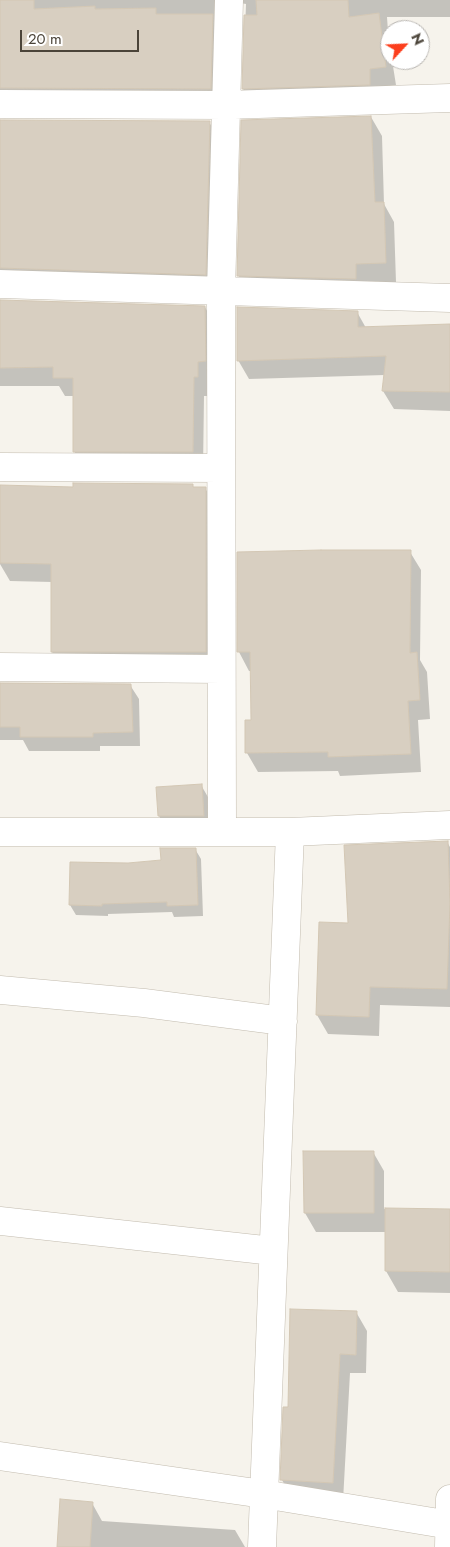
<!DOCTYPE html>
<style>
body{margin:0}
#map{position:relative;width:450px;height:1547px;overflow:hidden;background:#f6f3ec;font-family:Jost,sans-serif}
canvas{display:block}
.north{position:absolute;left:380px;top:20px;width:50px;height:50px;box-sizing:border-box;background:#fff;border:1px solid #b7b4b0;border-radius:50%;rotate:65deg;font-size:14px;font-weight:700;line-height:20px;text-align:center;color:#4b4439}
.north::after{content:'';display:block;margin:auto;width:18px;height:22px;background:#fc3f1d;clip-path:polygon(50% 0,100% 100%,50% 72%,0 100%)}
.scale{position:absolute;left:20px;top:30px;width:119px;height:22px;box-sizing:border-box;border:2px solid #4b4439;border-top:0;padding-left:6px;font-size:15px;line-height:18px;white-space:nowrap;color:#4b4439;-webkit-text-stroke:4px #fff;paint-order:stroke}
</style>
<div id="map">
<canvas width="450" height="1547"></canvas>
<div class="north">N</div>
<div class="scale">20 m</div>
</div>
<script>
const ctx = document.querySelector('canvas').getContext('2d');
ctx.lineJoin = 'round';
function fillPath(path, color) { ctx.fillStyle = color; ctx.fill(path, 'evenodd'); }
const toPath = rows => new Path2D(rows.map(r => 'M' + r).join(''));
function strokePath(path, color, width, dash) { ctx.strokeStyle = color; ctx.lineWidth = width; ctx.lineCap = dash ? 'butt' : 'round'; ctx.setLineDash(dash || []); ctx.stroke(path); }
const shadow = toPath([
 [0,0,450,0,450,17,387,17,390,60,392,60,396,85,254,107,243,89,246,4,240,3,221,108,0,112],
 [371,117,382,136,384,204,394,222,396,282,249,294,238,275],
 [0,121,209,122,220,140,216,293,0,292],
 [0,301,205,307,215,326,208,396,204,396,203,470,85,470,74,451,74,396,65,396,59,386,0,386],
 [357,312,366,328,450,325,450,411,394,409,383,391,385,375,249,379,238,360],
 [192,485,194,488,205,488,216,507,216,671,63,670,52,652,52,582,10,581,0,564,0,528,74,488],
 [410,552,421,570,420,660,427,672,430,719,418,720,421,772,340,776,338,771,258,772,247,753,252,722,252,671,249,671,239,652,238,553],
 [0,683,130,685,139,699,140,746,100,746,100,751,29,751,23,740,0,740],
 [201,785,212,804,214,835,170,835,159,816],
 [447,842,450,847,450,1007,380,1005,379,1036,328,1034,317,1015,320,923,349,924],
 [195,849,201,859,203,916,174,917,172,912,108,914,108,916,76,915,70,905,128,864,162,861],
 [373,1152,384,1171,384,1209,450,1210,450,1293,398,1292,386,1271,386,1232,316,1232,305,1213],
 [356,1312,367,1331,366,1373,350,1373,343,1501,292,1498,282,1480,289,1408],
 [92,1503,102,1521,235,1530,245,1547,58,1547]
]);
const building = toPath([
 [0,0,34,0,34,9,95,6,95,9,156,8,156,14,213,14,211,89,0,88,0,0],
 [256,0,348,0,349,17,379,13,386,67,370,69,370,85,242,89,244,15,257,15,256,0],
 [371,116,375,202,384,202,386,263,356,264,356,279,237,276,241,120,371,116],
 [0,120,210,121,206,275,0,268,0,120],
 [0,300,205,306,206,361,198,362,198,377,194,377,193,452,73,452,73,378,53,378,53,367,0,368,0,300],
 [237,307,358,311,358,327,450,324,450,392,382,391,386,356,237,361,237,307],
 [73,483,193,484,193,487,206,487,206,652,51,652,51,564,0,563,0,485,73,487,73,483],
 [321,550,411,550,410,653,417,652,420,700,408,701,411,754,328,757,328,752,245,753,245,720,251,720,250,652,237,652,237,552,321,550],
 [0,683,131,684,133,732,93,733,93,737,20,737,20,727,0,727,0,683],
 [202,784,204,816,158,816,156,787,202,784],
 [448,841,450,903,447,989,370,987,369,1017,316,1015,319,922,348,923,344,845,448,841],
 [160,848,196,848,198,905,167,906,167,902,102,904,102,906,69,905,70,862,128,863,161,860,160,848],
 [303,1151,374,1151,374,1213,304,1213,303,1151],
 [385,1208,450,1209,450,1272,385,1271,385,1208],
 [290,1309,357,1311,356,1355,340,1354,333,1483,280,1480,283,1407,288,1407,290,1309],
 [60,1499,93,1502,90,1547,57,1547,60,1499]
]);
const minor = toPath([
 [0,104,226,105,450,98],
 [0,284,450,298],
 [0,467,221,468],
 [0,667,221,669],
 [0,832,290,832,450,825],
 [222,832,221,291,229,0],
 [0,990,144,1003,283,1021],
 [0,1221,273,1251],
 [0,1456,263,1494,450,1525],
 [262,1547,290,832],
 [449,1547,450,1499]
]);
fillPath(shadow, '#0003');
fillPath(building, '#d8cfc1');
strokePath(building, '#d3c7b4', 1);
strokePath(minor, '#c2bbae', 29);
strokePath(minor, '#fff', 28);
</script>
